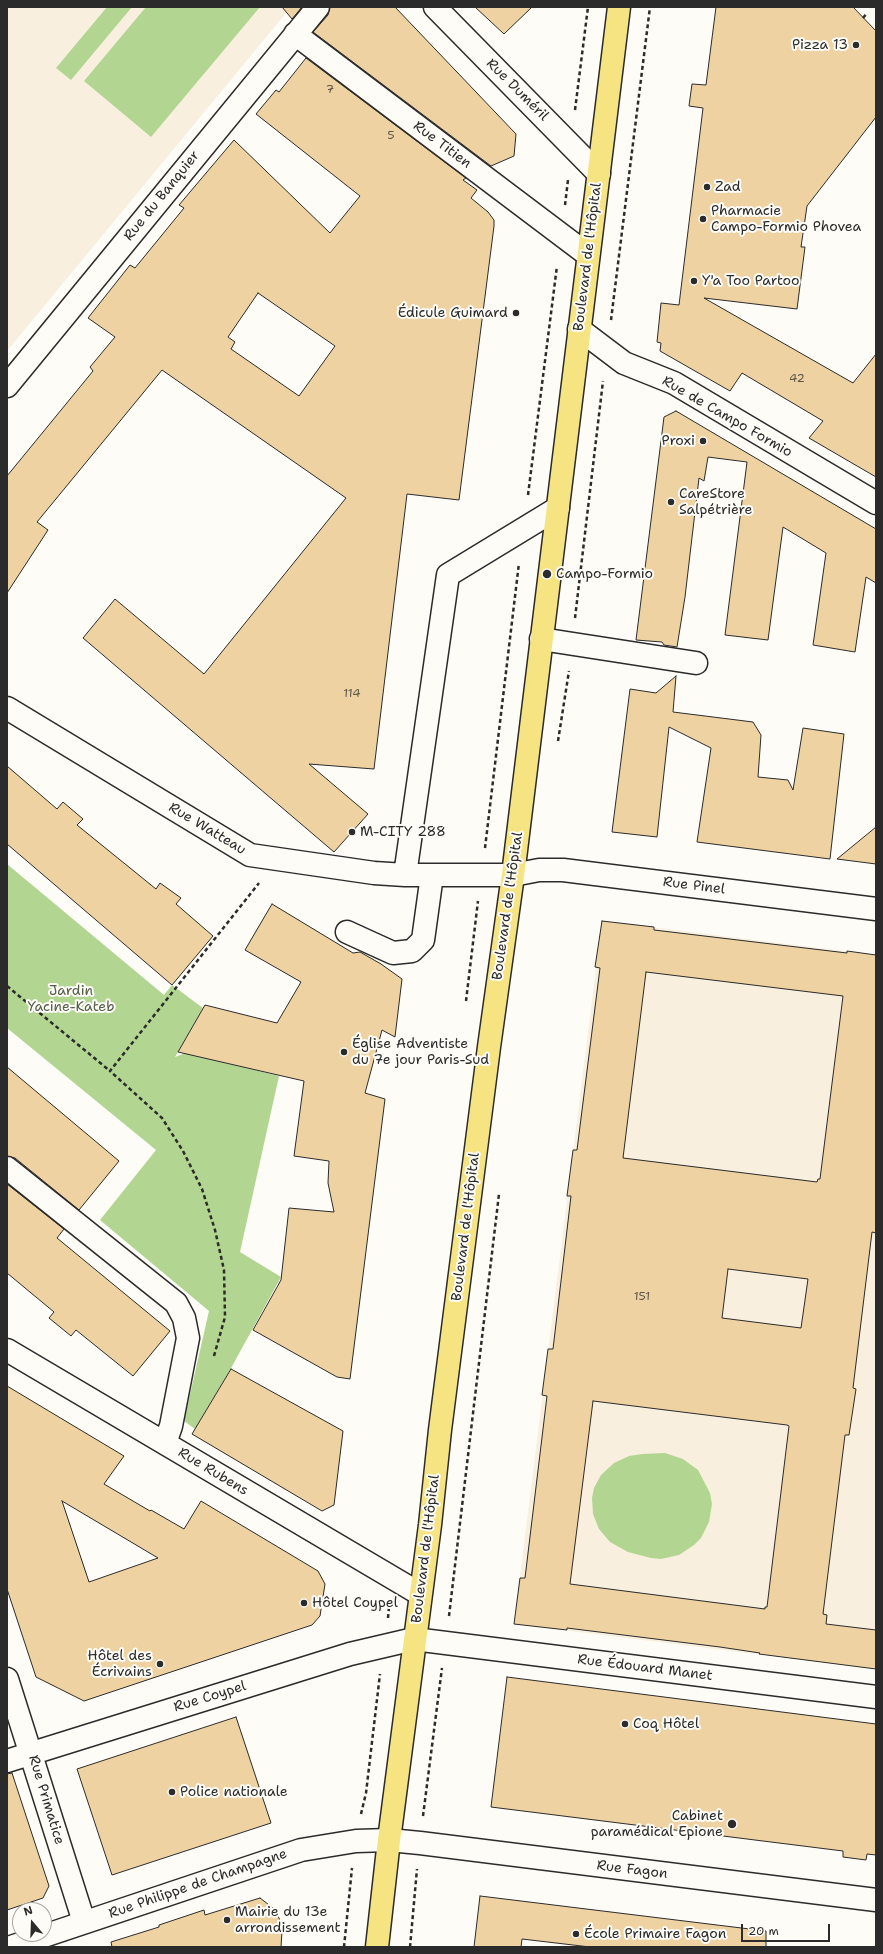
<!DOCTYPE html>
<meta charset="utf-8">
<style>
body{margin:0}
#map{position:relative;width:883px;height:1954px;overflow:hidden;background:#fdfcf7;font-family:"Shantell Sans",sans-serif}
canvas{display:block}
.frame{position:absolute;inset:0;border:8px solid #2b2b2b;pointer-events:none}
.north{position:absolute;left:12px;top:1902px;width:40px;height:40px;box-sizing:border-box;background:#fdfcf7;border:1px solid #a9a8a5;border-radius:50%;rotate:341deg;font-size:11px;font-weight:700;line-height:16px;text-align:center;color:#2b2b2b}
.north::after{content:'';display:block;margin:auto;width:14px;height:18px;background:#2b2b2b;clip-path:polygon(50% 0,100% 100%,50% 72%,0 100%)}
.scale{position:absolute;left:741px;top:1924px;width:89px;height:18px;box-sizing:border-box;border:2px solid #2b2b2b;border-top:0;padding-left:5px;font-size:12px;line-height:14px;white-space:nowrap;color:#2b2b2b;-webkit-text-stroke:3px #fdfcf7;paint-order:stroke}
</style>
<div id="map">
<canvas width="883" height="1954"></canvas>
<div class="frame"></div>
<div class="north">N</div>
<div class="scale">20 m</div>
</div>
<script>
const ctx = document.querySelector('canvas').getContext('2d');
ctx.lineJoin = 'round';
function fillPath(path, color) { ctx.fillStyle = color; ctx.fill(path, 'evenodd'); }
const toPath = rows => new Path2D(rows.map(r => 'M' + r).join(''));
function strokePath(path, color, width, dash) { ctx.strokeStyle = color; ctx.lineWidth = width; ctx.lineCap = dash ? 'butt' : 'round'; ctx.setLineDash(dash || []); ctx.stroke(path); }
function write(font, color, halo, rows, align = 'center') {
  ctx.font = font + ' "Shantell Sans",sans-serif'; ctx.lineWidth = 4; ctx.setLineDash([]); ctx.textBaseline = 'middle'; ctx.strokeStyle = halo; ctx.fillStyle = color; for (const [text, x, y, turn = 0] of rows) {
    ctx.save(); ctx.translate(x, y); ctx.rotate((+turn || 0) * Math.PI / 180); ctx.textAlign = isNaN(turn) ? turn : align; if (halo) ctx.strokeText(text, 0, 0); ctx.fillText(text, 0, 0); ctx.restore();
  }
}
const built = toPath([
 [7,7,291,7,7,351],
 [602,921,876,955,876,1669,514,1624]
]);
const green = toPath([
 [107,7,132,7,71,80,56,68],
 [146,7,260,7,151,137,84,81],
 [7,864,164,995,172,985,203,1008,175,1057,186,1053,279,1076,240,1252,281,1277,230,1370,195,1429,184,1421,209,1311,100,1220,156,1150,7,1028],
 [665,1453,683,1459,698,1470,710,1493,712,1504,709,1522,701,1538,694,1545,679,1555,661,1559,651,1558,628,1552,610,1542,599,1529,593,1514,592,1498,594,1488,601,1475,614,1463,629,1456,642,1454]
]);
const building = toPath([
 [282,7,302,7,292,19,282,7],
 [330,7,395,7,516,134,514,156,491,166,313,32,328,15,330,7],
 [475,7,532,7,504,34,475,7],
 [716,7,853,7,876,31,876,117,807,206,801,247,805,247,797,309,704,298,853,383,876,354,876,477,809,438,823,421,742,373,730,391,660,351,661,343,657,342,661,303,679,305,703,108,689,106,692,84,706,85,716,7],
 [306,58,466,178,463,180,477,190,471,198,488,212,494,220,494,226,459,500,407,494,374,769,309,764,368,814,334,852,83,638,115,599,204,674,346,498,162,370,37,522,48,530,7,593,7,476,93,371,90,367,115,337,88,318,130,265,135,268,184,208,179,205,234,140,330,233,360,196,256,114,276,90,279,92,306,58],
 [258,293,335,346,299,396,231,349,235,342,228,337,258,293],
 [676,411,876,529,876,583,866,577,855,652,813,645,826,553,783,527,768,640,725,635,747,462,708,457,704,481,699,478,685,597,677,647,664,645,662,642,636,640,664,417,676,411],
 [676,676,673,712,753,722,761,735,758,777,788,780,793,790,803,728,844,734,830,859,697,842,711,748,669,727,657,837,612,832,630,689,656,693,676,676],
 [7,766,57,809,63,802,83,819,77,825,156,889,160,883,181,898,176,904,213,936,172,985,7,844,7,766],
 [876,827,876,864,837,859,876,827],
 [272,904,353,953,360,952,381,964,402,979,395,1037,382,1030,365,1093,385,1099,350,1379,337,1377,253,1330,281,1280,289,1208,334,1212,328,1183,329,1161,294,1156,304,1081,178,1052,205,1005,277,1023,301,982,245,950,272,904],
 [602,921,654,927,654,930,847,953,847,951,876,955,876,1233,872,1232,853,1388,856,1389,849,1435,845,1435,823,1614,827,1615,826,1624,876,1630,876,1669,759,1654,760,1653,720,1647,567,1628,567,1630,514,1624,520,1578,525,1578,547,1396,542,1395,548,1349,553,1349,571,1196,567,1196,573,1150,577,1150,600,968,595,967,602,921],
 [646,972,843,996,820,1179,818,1179,817,1182,623,1158,646,972],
 [728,1269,808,1279,801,1328,722,1318,728,1269],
 [593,1401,787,1425,789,1426,767,1607,765,1607,765,1609,570,1584,593,1401],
 [7,1067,119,1161,79,1210,15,1158,7,1156,7,1067],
 [7,1184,64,1229,57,1238,170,1331,133,1376,76,1330,71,1336,49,1318,54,1312,7,1273,7,1184],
 [231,1369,343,1431,334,1505,322,1511,192,1434,231,1369],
 [7,1386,124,1456,104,1484,150,1511,151,1510,184,1529,201,1501,318,1571,325,1584,320,1616,312,1625,84,1701,36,1677,7,1589,7,1386],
 [62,1501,158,1558,89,1582,62,1501],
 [507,1677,876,1724,876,1855,867,1854,866,1860,843,1857,843,1851,491,1807,507,1677],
 [236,1717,271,1823,112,1875,77,1769,236,1717],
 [12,1773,49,1886,43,1898,7,1910,7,1774,12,1773],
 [480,1896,766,1931,766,1947,590,1947,522,1939,521,1947,474,1947,480,1896],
 [260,1898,273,1908,279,1918,282,1931,281,1947,112,1947,111,1942,159,1927,159,1925,204,1910,205,1915,260,1898]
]);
const path = toPath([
 [863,18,867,13],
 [575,110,588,7],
 [565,205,568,180],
 [611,320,650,7],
 [528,495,557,266],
 [575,618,603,381],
 [558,741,569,671],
 [485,848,519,563],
 [7,986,110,1071],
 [466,1001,478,901],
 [214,1356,225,1317,224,1270,215,1230,202,1189,183,1151,162,1118,110,1071,259,883],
 [449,1616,499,1194],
 [388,1618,389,1607],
 [361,1814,366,1793,380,1674],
 [423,1816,442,1668],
 [344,1947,352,1868],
 [410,1947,417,1869]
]);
const minor = toPath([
 [435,7,599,174],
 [295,34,588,255],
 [579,329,624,363,674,383,876,503],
 [7,386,318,7],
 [541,639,696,663],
 [7,708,250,855,374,873,405,875,513,875,539,870,563,870,876,909],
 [405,875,448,575,558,508],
 [347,932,393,953,412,951,423,940,432,875],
 [7,1168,176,1303,184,1318,188,1338,171,1426,165,1443],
 [7,1350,420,1594],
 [7,1679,84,1922],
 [7,1761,350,1654,414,1639,876,1697],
 [11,1947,301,1850,356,1841,389,1840,420,1843,876,1900]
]);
const major = toPath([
 [377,1947,389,1840,430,1525,440,1430,489,1047,513,875,619,7]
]);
const markers = [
 [856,45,4,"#2b2b2b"],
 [707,187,4,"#2b2b2b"],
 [703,219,4,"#2b2b2b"],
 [694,281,4,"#2b2b2b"],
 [516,313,4,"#2b2b2b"],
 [703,441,4,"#2b2b2b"],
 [671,502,4,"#2b2b2b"],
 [547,574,5,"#2b2b2b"],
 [352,832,4,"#2b2b2b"],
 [344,1052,4,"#2b2b2b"],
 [304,1603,4,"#2b2b2b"],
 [160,1664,4,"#2b2b2b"],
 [625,1724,4,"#2b2b2b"],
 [172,1792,4,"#2b2b2b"],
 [732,1824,5,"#2b2b2b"],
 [227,1920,4,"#2b2b2b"],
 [576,1934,4,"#2b2b2b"]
];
const numberNames = [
 ["7",330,90],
 ["5",391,136],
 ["42",797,379],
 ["114",352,694],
 ["151",642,1297]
];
const poiNames = [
 ["Pizza 13",848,45,"right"],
 ["Zad",715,187],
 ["Pharmacie",711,211],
 ["Campo-Formio Phovea",711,227],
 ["Y'a Too Partoo",702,281],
 ["Édicule Guimard",508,313,"right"],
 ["Proxi",695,441,"right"],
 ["CareStore",679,494],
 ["Salpétrière",679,510],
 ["Campo-Formio",556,574],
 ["M-CITY 288",360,832],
 ["Église Adventiste",352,1044],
 ["du 7e jour Paris-Sud",352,1060],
 ["Hôtel Coypel",312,1603],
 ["Hôtel des",152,1656,"right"],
 ["Écrivains",152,1672,"right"],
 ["Coq Hôtel",633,1724],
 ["Police nationale",180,1792],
 ["Cabinet",723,1816,"right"],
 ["paramédical Epione",723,1832,"right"],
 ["Mairie du 13e",235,1912],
 ["arrondissement",235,1928],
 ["École Primaire Fagon",584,1934]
];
const streetNames = [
 ["Rue Duméril",517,90,45],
 ["Rue Titien",442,145,37],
 ["Rue du Banquier",162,196,-51],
 ["Boulevard de l'Hôpital",588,257,-83],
 ["Rue de Campo Formio",727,417,30],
 ["Rue Watteau",207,829,31],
 ["Rue Pinel",694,886,7],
 ["Boulevard de l'Hôpital",508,906,-82],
 ["Boulevard de l'Hôpital",466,1227,-83],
 ["Rue Rubens",213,1472,31],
 ["Boulevard de l'Hôpital",426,1549,-83],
 ["Rue Édouard Manet",645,1668,7],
 ["Rue Coypel",210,1697,-17],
 ["Rue Primatice",46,1800,73],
 ["Rue Fagon",632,1870,7],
 ["Rue Philippe de Champagne",198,1884,-19]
];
const parkNames = [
 ["Jardin",71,991],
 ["Yacine-Kateb",71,1007]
];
fillPath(built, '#f8efde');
fillPath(green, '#b2d691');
fillPath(building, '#eed2a2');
strokePath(building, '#2b2b2b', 1);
strokePath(minor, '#2b2b2b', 25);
strokePath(major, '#2b2b2b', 25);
strokePath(path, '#2b2b2b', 2.5, [4, 3]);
strokePath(minor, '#fdfcf7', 22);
strokePath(major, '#f6e381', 22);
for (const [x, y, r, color] of markers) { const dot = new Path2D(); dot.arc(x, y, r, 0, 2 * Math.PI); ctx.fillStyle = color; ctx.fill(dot); strokePath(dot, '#fdfcf7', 1.5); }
write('12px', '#5c5549', null, numberNames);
write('14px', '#2b2b2b', '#fdfcf7', poiNames, 'left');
write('14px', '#2b2b2b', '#fdfcf7', streetNames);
write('14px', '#545e4a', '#fdfcf7', parkNames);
</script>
